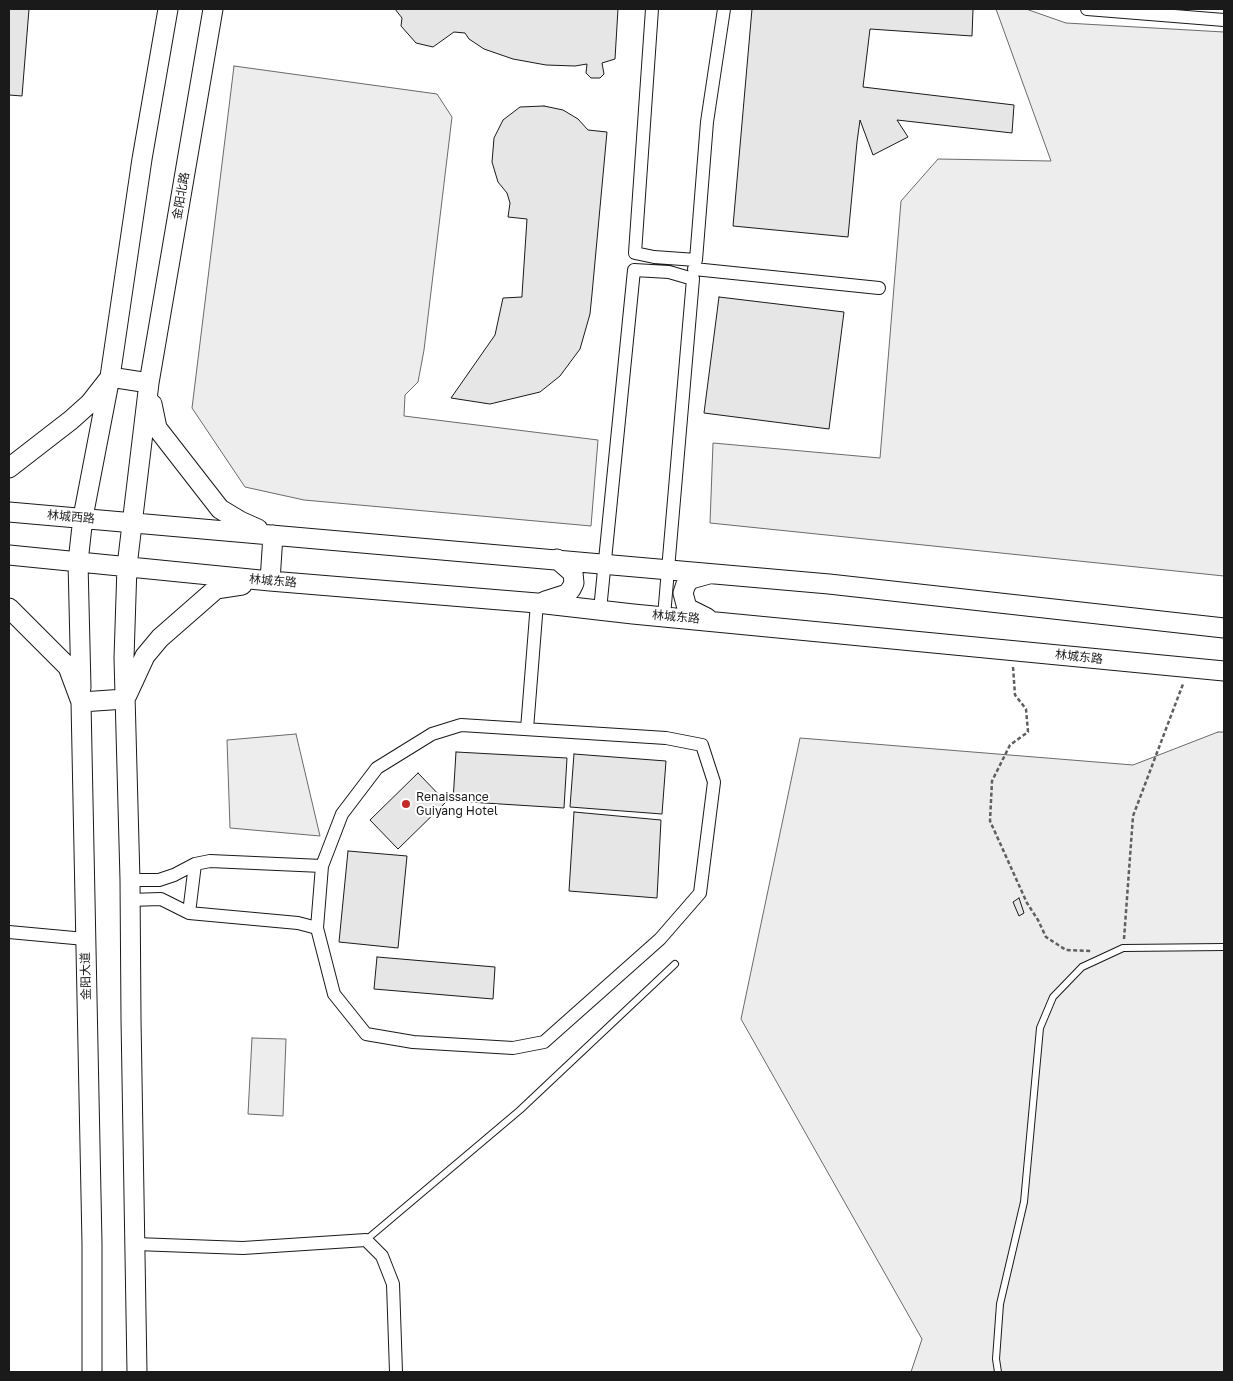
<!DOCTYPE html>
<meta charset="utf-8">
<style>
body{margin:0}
#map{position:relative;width:1233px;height:1381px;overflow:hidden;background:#fff;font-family:"Golos Text",sans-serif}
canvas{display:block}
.frame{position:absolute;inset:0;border:10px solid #1a1a1a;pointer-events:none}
</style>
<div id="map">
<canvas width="1233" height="1381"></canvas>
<div class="frame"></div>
</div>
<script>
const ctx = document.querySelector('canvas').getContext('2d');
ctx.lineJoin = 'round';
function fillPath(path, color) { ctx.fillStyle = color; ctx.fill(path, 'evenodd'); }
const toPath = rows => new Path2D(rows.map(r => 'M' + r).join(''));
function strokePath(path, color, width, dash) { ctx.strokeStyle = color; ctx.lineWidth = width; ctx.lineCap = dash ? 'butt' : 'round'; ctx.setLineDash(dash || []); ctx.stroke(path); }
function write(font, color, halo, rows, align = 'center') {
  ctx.font = font + ' "Golos Text","Noto Sans SC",sans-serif'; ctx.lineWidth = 4; ctx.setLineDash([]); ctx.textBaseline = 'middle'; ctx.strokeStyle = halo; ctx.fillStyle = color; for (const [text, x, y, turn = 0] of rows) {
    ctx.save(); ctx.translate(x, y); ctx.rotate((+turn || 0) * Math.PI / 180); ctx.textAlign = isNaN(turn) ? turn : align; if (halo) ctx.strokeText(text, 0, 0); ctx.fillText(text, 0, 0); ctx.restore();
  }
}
const built = toPath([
 [996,9,1026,9,1066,23,1224,32,1224,576,710,523,713,443,880,458,901,201,938,159,1051,161,996,9],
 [234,66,437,94,452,117,424,350,418,382,405,395,404,416,598,440,591,526,304,500,245,487,192,408,234,66],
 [1218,732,1224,732,1224,1372,911,1372,922,1339,741,1019,800,738,1133,765,1218,732],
 [296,734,320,836,230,828,227,740,296,734],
 [252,1038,286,1039,283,1116,248,1114,252,1038]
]);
const building = toPath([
 [9,9,29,9,22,96,9,95,9,9],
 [395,9,618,9,615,59,602,63,604,74,600,78,591,78,586,73,587,64,575,66,546,65,513,59,484,49,469,39,465,33,454,32,433,47,416,43,401,26,402,18,395,9],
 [752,9,973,9,972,36,870,29,863,87,1014,105,1012,133,897,120,908,137,873,155,860,120,857,142,848,237,733,226,752,9],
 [544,106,563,110,578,119,588,130,607,132,592,294,590,314,580,349,560,376,540,392,490,404,451,398,495,335,503,298,522,297,522,295,527,219,508,217,510,203,507,193,498,182,492,162,494,138,503,120,520,107,544,106],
 [719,297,844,312,829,429,704,413,719,297],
 [456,752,567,758,564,808,453,801,456,752],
 [574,754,666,761,662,814,570,807,574,754],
 [418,773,446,802,398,849,370,820,418,773],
 [574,812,661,820,657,898,569,891,574,812],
 [348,851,407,856,398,948,339,942,348,851],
 [1019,898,1024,913,1019,916,1013,902,1019,898],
 [377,957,495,967,493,999,374,989,377,957]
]);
const path = toPath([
 [1013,667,1015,695,1026,709,1028,732,1010,745,992,781,990,821,1027,903,1038,920,1046,937,1066,950,1091,951],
 [1124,939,1133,816,1183,684]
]);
const lane = toPath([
 [366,1240,520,1110,675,964],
 [998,1372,996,1359,1000,1304,1024,1202,1040,1028,1053,997,1082,967,1123,948,1224,947]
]);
const street = toPath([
 [652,9,635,253,654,257,696,260,707,122,724,9],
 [1087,9,1224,20],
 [694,269,879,288],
 [600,610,634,270,669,272,693,279,664,616],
 [461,725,666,738,702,745,714,782,700,893,660,939,544,1042,513,1048,413,1042,366,1034,334,994,317,928,322,866,342,814,377,768,432,734,461,725],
 [527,729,537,603],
 [130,880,159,880,174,875,195,864,210,861,322,866],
 [129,900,161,899,189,913,298,923,317,928],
 [189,913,195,864],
 [9,932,85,939],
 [136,1244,243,1248,366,1240,382,1256,393,1284,396,1372]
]);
const primary = toPath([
 [110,377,149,383],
 [152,404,157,428,220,509,240,521,258,529],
 [9,468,71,420,90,403,108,380],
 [9,512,829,584,1224,628],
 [9,555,270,581,537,603,633,614,1224,671],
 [270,581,273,535],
 [545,601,567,594,571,589,574,583,573,573,557,559],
 [9,608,68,667,81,702,92,1244,92,1372],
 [707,618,687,608,683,593,686,584,691,579,709,574],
 [81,688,78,562,83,517,110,377,142,159,168,9],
 [127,695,145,656,160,638,216,589,242,585],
 [81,702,125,699],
 [137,1372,131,1019,130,880,124,658,127,566,149,383,213,9]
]);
const markers = [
 [406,804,5,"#c62828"]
];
const streetNames = [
 ["金阳北路",181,196,-80],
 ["林城西路",71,517,5],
 ["林城东路",273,581,5],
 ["林城东路",676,617,5],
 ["林城东路",1079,657,6],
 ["金阳大道",86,976,-91]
];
const poiNames = [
 ["Renaissance",416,797],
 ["Guiyang Hotel",416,811]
];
fillPath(built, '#ededed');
strokePath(built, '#6a6a6a', 1);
fillPath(building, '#e6e6e6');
strokePath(building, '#1a1a1a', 1);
strokePath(lane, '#1a1a1a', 8);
strokePath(street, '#1a1a1a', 14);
strokePath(primary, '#1a1a1a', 21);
strokePath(path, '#5f5f5f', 2.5, [4, 2.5]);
strokePath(lane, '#fff', 6);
strokePath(street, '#fff', 12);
strokePath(primary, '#fff', 19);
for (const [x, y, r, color] of markers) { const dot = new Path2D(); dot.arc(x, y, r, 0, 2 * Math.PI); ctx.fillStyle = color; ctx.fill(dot); strokePath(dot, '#fff', 2); }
write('12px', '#1a1a1a', '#fff', streetNames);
write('12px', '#1a1a1a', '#fff', poiNames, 'left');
</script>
